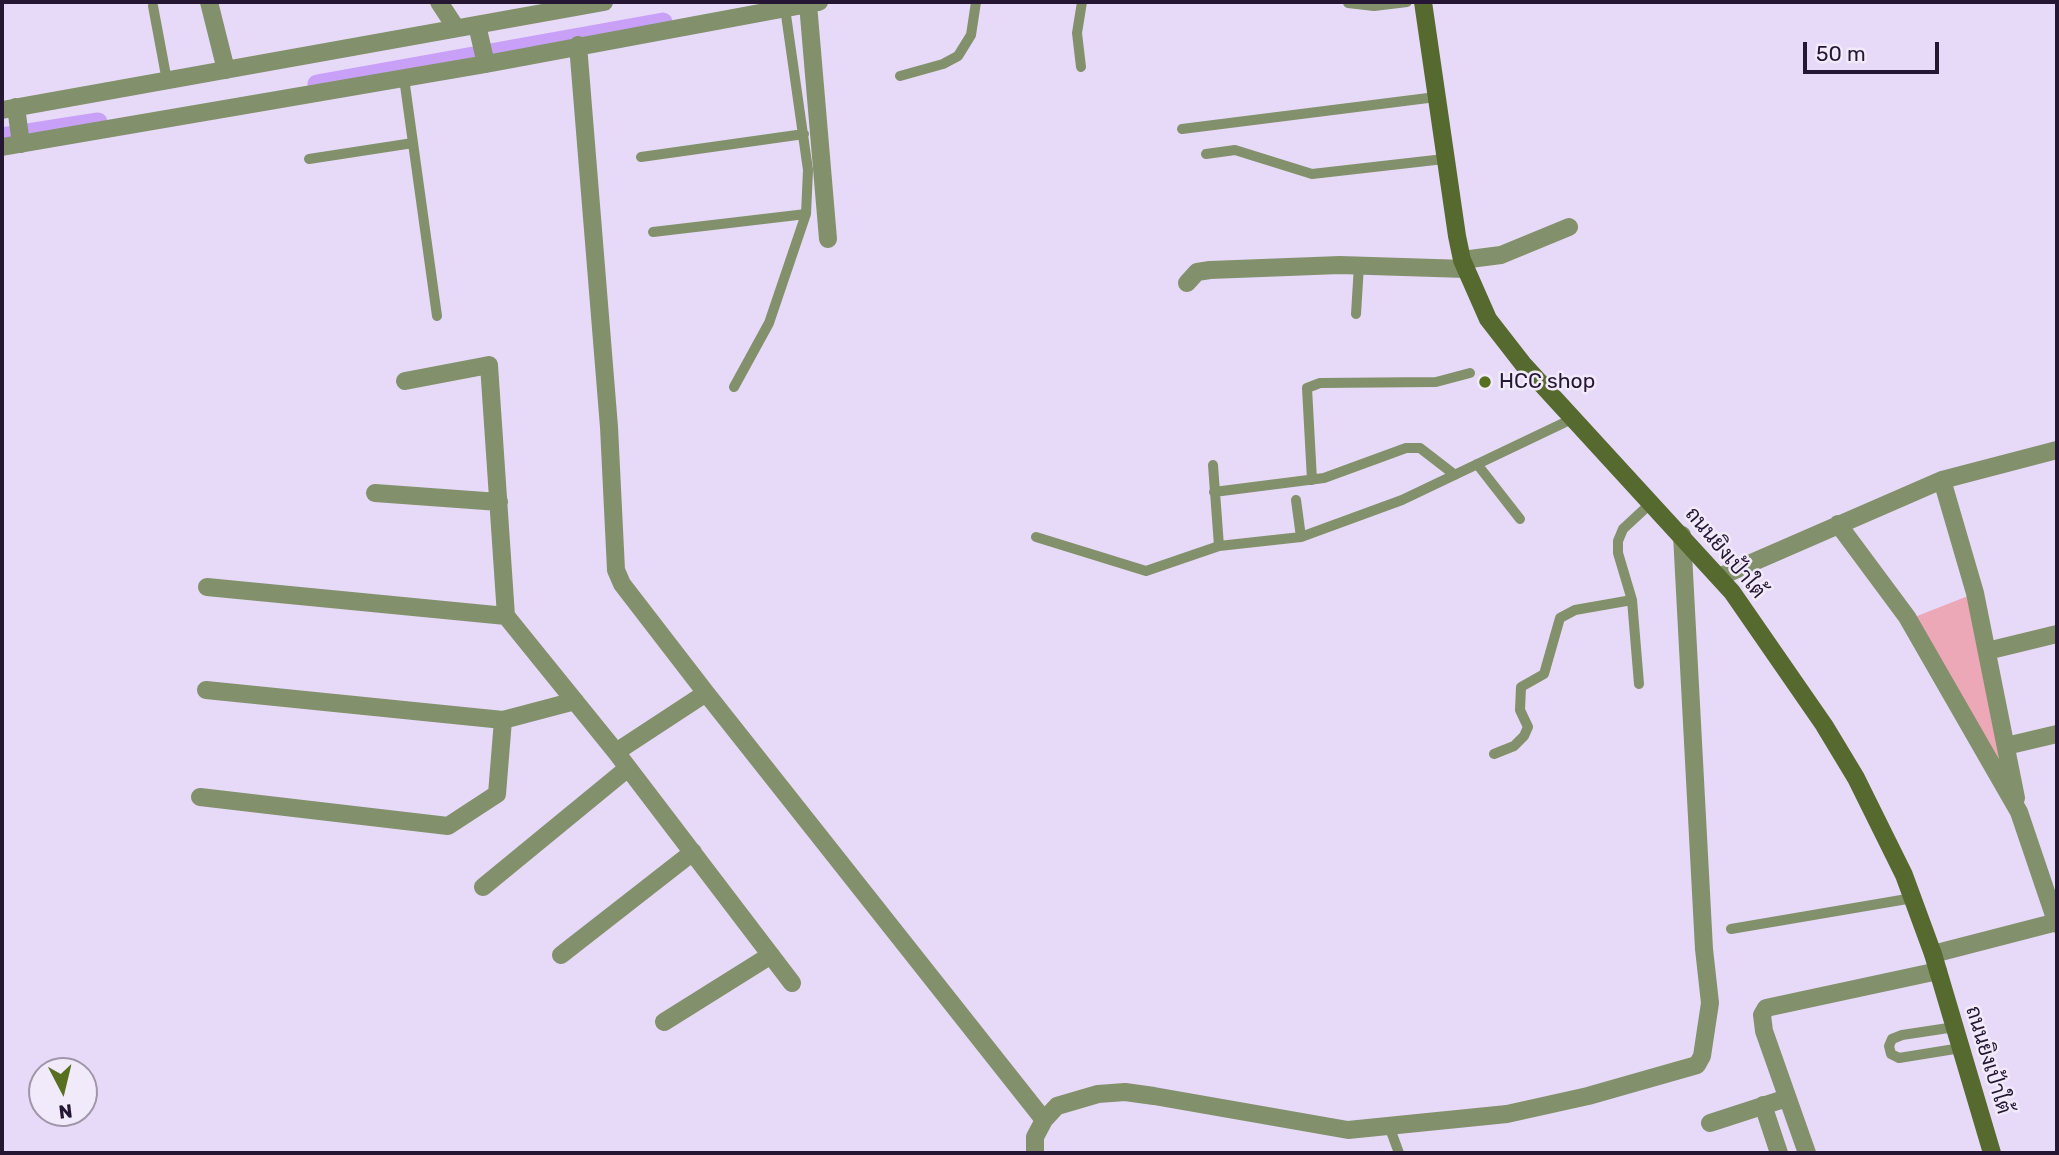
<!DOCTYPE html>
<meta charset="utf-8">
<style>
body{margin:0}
#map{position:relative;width:2059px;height:1155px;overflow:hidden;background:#e7daf8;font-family:Rubik,sans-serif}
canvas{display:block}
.frame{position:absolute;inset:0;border:4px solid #251733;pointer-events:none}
.north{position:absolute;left:28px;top:1057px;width:70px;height:70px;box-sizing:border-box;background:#f1eafa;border:2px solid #9f96aa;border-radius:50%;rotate:173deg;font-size:19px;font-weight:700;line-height:28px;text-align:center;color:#251733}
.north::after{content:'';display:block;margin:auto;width:24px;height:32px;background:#566f20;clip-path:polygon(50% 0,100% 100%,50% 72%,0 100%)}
.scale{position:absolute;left:1803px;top:42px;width:136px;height:32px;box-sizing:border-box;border:4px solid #251733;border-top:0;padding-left:9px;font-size:21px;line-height:24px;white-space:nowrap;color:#251733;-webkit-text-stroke:5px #f1eafa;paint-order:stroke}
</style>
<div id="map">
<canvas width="2059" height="1155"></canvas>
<div class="frame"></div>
<div class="north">N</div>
<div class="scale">50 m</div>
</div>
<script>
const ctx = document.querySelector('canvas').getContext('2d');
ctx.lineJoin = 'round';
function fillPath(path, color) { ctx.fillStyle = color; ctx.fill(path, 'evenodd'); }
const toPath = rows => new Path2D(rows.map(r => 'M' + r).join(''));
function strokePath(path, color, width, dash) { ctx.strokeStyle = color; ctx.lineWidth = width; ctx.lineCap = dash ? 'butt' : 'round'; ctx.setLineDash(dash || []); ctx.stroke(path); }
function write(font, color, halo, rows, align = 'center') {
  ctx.font = font + ' Rubik,Sarabun,sans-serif'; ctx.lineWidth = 5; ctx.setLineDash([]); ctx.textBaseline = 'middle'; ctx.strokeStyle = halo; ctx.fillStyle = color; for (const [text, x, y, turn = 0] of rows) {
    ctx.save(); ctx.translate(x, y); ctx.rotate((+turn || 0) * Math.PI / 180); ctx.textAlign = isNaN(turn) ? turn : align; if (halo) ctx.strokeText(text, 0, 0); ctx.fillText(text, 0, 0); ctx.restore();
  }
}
const green = toPath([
 [1968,596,2012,792,1902,622]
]);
const canal = toPath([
 [317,84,663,22],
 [2,137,98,122]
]);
const service = toPath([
 [1348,3,1374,6,1407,2],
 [153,6,167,81],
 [1081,67,1077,33,1082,2],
 [900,76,943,64,958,56,971,35,976,2],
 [404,78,437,316],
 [1182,129,1436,97],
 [1206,154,1235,150,1312,174,1444,159],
 [641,157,804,134],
 [309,159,413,143],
 [653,232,806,214],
 [1356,314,1359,265],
 [734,387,769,323,806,214,808,170,785,8],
 [1477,464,1520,519],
 [1213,465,1219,546],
 [1312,480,1307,388,1320,383,1436,382,1470,373],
 [1214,492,1324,478,1406,448,1420,448,1455,475],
 [1296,500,1301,537],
 [1036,537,1146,571,1219,546,1301,537,1402,500,1574,418],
 [1639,684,1632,600,1618,553,1618,541,1623,529,1651,503],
 [1494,754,1514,746,1524,736,1528,727,1520,710,1521,687,1544,674,1560,618,1575,610,1632,600],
 [1731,929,1913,898],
 [1955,1027,1902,1035,1892,1039,1889,1046,1891,1054,1899,1058,1961,1048],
 [1389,1126,1399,1153]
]);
const minor = toPath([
 [209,2,226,70],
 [439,2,456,28],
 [808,4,828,239],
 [477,25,486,64],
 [578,45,609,427,616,570,622,584,706,693,1044,1120],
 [16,107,21,144],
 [2,110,604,2],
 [2,147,486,64,819,2],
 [1462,260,1501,255,1569,227],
 [1187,283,1197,272,1210,270,1340,265,1466,269],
 [405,381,489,365,506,616,616,752],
 [1942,480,1975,593,2016,798],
 [375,493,499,502],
 [1838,524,1907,617,2019,812,2057,924],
 [1719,577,1942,480,2057,450],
 [207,587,506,616],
 [1987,651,2057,634],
 [206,690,503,720],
 [706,693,616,752,792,983],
 [2006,746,2057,734],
 [200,797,448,826,497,794,503,720,575,701],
 [483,887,628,768],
 [1933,954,2057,922],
 [561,955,693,852],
 [664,1022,771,955],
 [1763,1105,1779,1153],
 [1710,1123,1787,1098],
 [1035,1153,1035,1137,1044,1120,1057,1106,1098,1094,1125,1092,1154,1096,1348,1130,1507,1114,1588,1096,1697,1065,1702,1056,1710,1003,1704,949,1682,535],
 [1807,1153,1764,1031,1762,1015,1766,1008,1938,971]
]);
const secondary = toPath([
 [1423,2,1457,236,1462,260,1488,319,1523,364,1732,592,1824,725,1856,778,1904,875,1933,954,1992,1153]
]);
const markers = [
 [1485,382,7,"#566f20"]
];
const poiNames = [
 ["HCC shop",1499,382]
];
const streetNames = [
 ["ถนนยิงเป้าใต้",1725,553,50],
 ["ถนนยิงเป้าใต้",1988,1060,73]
];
fillPath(green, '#eca8b7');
strokePath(canal, '#c9a0f7', 19);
strokePath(service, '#82916b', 10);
strokePath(minor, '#82916b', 18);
strokePath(secondary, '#566a30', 18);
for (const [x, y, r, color] of markers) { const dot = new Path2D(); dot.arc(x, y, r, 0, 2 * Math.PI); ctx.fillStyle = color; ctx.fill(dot); strokePath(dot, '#f1eafa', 2.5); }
write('21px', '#251733', '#f1eafa', poiNames, 'left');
write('21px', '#251733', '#f1eafa', streetNames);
</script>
